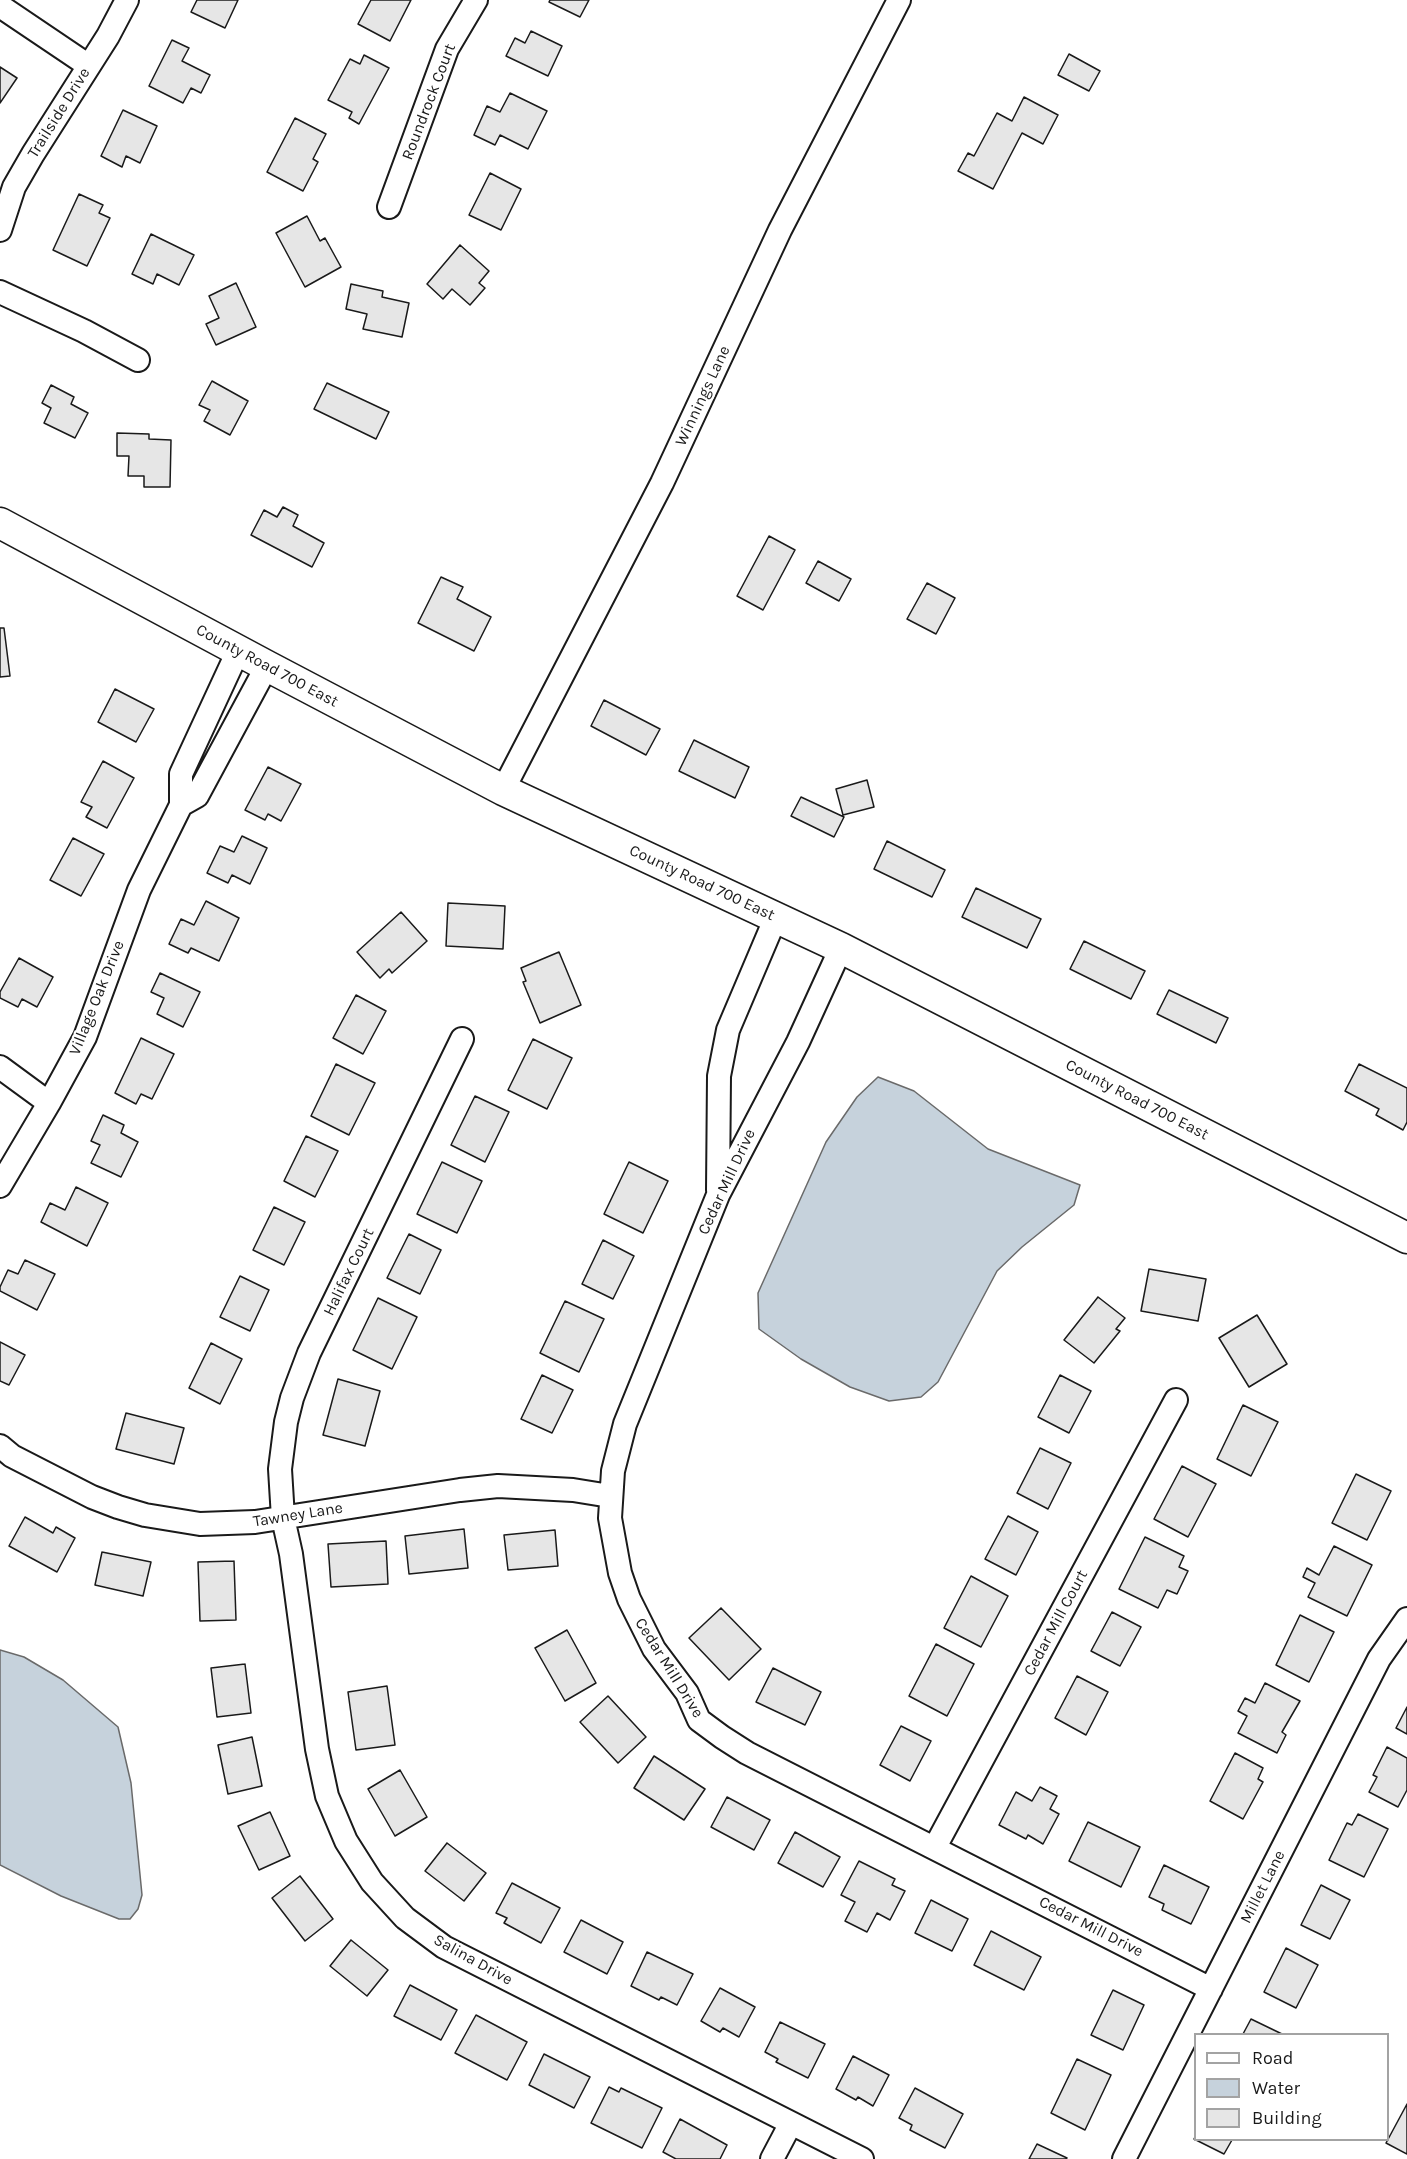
<!DOCTYPE html>
<style>
body{margin:0}
#map{position:relative;width:1407px;height:2159px;overflow:hidden;background:#fff;font-family:Karla,sans-serif}
canvas{display:block}
.legend{position:absolute;left:1194px;top:2033px;width:195px;height:108px;box-sizing:border-box;background:#fff;border:2px solid #a3a3a3;margin:0;padding:8px 10px;list-style:none;font-size:18px;color:#1a1a1a}
.legend li{display:flex;align-items:center;gap:12px;height:30px}
.legend b{width:30px;border:2px solid #a3a3a3}
</style>
<div id="map">
<canvas width="1407" height="2159"></canvas>
<ul class="legend">
<li><b style="height:8px;background:#fff"></b>Road</li>
<li><b style="height:16px;background:#c6d2dc"></b>Water</li>
<li><b style="height:16px;background:#e6e6e6"></b>Building</li>
</ul>
</div>
<script>
const ctx = document.querySelector('canvas').getContext('2d');
ctx.lineJoin = 'round';
function fillPath(path, color) { ctx.fillStyle = color; ctx.fill(path, 'evenodd'); }
const toPath = rows => new Path2D(rows.map(r => 'M' + r).join(''));
function strokePath(path, color, width, dash) { ctx.strokeStyle = color; ctx.lineWidth = width; ctx.lineCap = dash ? 'butt' : 'round'; ctx.setLineDash(dash || []); ctx.stroke(path); }
function write(font, color, halo, rows, align = 'center') {
  ctx.font = font + ' Karla,sans-serif'; ctx.lineWidth = 4.5; ctx.setLineDash([]); ctx.textBaseline = 'middle'; ctx.strokeStyle = halo; ctx.fillStyle = color; for (const [text, x, y, turn = 0] of rows) {
    ctx.save(); ctx.translate(x, y); ctx.rotate((+turn || 0) * Math.PI / 180); ctx.textAlign = isNaN(turn) ? turn : align; if (halo) ctx.strokeText(text, 0, 0); ctx.fillText(text, 0, 0); ctx.restore();
  }
}
const water = toPath([
 [878,1077,914,1091,988,1149,1080,1185,1074,1205,1022,1247,997,1271,938,1382,921,1397,889,1401,850,1387,801,1359,759,1329,758,1293,826,1142,857,1097,878,1077],
 [0,1650,24,1657,63,1680,118,1727,131,1783,142,1895,138,1909,130,1919,119,1919,61,1896,0,1865,0,1650]
]);
const building = toPath([
 [197,0,238,0,225,28,191,12,197,0],
 [371,0,411,0,390,41,358,24,371,0],
 [550,0,589,0,580,17,549,2,550,0],
 [531,31,562,46,548,76,506,56,515,38,525,43,531,31],
 [172,40,189,48,182,61,210,75,201,93,191,88,183,103,149,86,172,40],
 [1069,54,1100,71,1089,91,1058,75,1069,54],
 [364,55,389,68,359,124,349,118,352,112,328,100,350,59,360,64,364,55],
 [0,67,17,78,0,103,0,67],
 [510,93,547,111,528,149,500,135,495,145,474,135,487,106,500,112,510,93],
 [1024,97,1058,115,1043,144,1022,133,993,189,958,171,968,153,974,156,997,113,1012,121,1024,97],
 [123,110,157,126,140,163,126,156,122,167,101,156,123,110],
 [295,118,326,134,313,159,318,162,303,191,267,172,295,118],
 [490,173,521,189,501,230,469,215,490,173],
 [79,194,103,205,99,213,110,218,87,266,53,250,79,194],
 [307,216,320,241,325,238,341,267,305,287,276,233,307,216],
 [151,234,194,255,179,285,157,274,153,284,132,274,151,234],
 [460,245,489,271,479,283,485,288,470,305,452,289,443,299,427,284,460,245],
 [236,283,256,327,216,345,206,324,219,318,209,296,236,283],
 [351,284,383,291,382,297,409,303,402,337,363,329,367,314,346,309,351,284],
 [212,381,248,401,230,435,204,421,210,410,199,405,212,381],
 [327,383,389,412,376,439,314,409,327,383],
 [51,385,74,397,71,404,88,413,75,438,44,423,51,408,42,403,51,385],
 [117,433,149,434,149,439,171,440,170,487,144,487,144,476,128,476,129,456,117,456,117,433],
 [283,507,298,515,293,526,324,543,312,567,251,535,264,510,277,517,283,507],
 [769,536,795,550,763,610,737,596,769,536],
 [818,561,851,579,839,601,806,583,818,561],
 [441,577,463,587,457,599,491,617,474,651,418,623,441,577],
 [927,583,955,598,936,634,907,619,927,583],
 [0,628,4,628,10,676,0,677,0,628],
 [115,689,154,709,136,742,98,722,115,689],
 [604,700,660,729,646,755,591,726,604,700],
 [694,740,749,767,735,798,679,771,694,740],
 [103,761,134,778,107,828,86,817,92,807,81,802,103,761],
 [268,767,301,784,281,821,268,814,265,820,245,810,268,767],
 [867,780,874,807,843,815,836,789,867,780],
 [801,797,844,817,834,837,791,816,801,797],
 [242,836,267,848,250,884,232,875,228,883,207,873,220,846,234,852,242,836],
 [73,838,104,854,81,896,50,880,73,838],
 [887,841,945,870,932,897,874,869,887,841],
 [976,888,1041,919,1027,948,962,917,976,888],
 [206,901,239,918,219,961,191,948,188,953,169,944,181,919,194,925,206,901],
 [448,903,505,906,503,949,446,946,448,903],
 [401,912,427,941,392,973,389,969,380,978,357,952,401,912],
 [1084,941,1145,971,1131,999,1070,969,1084,941],
 [559,952,581,1005,540,1023,523,982,526,981,521,968,559,952],
 [19,958,53,977,37,1007,22,999,18,1007,0,998,0,992,19,958],
 [160,973,200,992,183,1027,157,1014,164,998,151,992,160,973],
 [1169,990,1228,1018,1216,1043,1157,1014,1169,990],
 [356,995,386,1011,363,1054,333,1038,356,995],
 [141,1038,174,1054,152,1099,141,1094,136,1104,115,1093,141,1038],
 [533,1039,572,1058,547,1109,508,1090,533,1039],
 [336,1064,375,1083,349,1135,311,1116,336,1064],
 [1359,1064,1407,1088,1407,1122,1403,1130,1376,1115,1379,1109,1345,1091,1359,1064],
 [475,1096,509,1112,485,1162,451,1145,475,1096],
 [103,1115,124,1125,121,1133,138,1142,121,1177,91,1163,100,1145,91,1141,103,1115],
 [306,1136,338,1151,315,1197,284,1181,306,1136],
 [442,1162,482,1181,457,1233,417,1214,442,1162],
 [629,1162,668,1181,643,1233,604,1214,629,1162],
 [76,1187,108,1203,87,1246,41,1222,50,1203,65,1210,76,1187],
 [274,1207,305,1222,284,1265,253,1250,274,1207],
 [409,1234,441,1250,420,1294,387,1278,409,1234],
 [603,1240,634,1256,613,1299,582,1284,603,1240],
 [25,1260,55,1274,37,1310,0,1291,0,1287,8,1270,18,1274,25,1260],
 [1149,1269,1206,1279,1198,1321,1141,1311,1149,1269],
 [240,1276,269,1290,250,1331,220,1317,240,1276],
 [1098,1297,1125,1318,1116,1329,1120,1331,1094,1363,1064,1340,1098,1297],
 [378,1298,417,1317,392,1369,353,1350,378,1298],
 [565,1301,604,1319,579,1372,540,1353,565,1301],
 [1257,1315,1287,1364,1249,1387,1219,1338,1257,1315],
 [0,1342,25,1355,9,1385,0,1381,0,1342],
 [211,1343,242,1359,220,1404,189,1388,211,1343],
 [542,1375,573,1390,552,1433,521,1419,542,1375],
 [1060,1375,1091,1391,1069,1433,1038,1417,1060,1375],
 [338,1379,380,1391,365,1446,323,1435,338,1379],
 [1243,1405,1278,1422,1251,1476,1217,1459,1243,1405],
 [126,1413,184,1428,174,1464,116,1449,126,1413],
 [1040,1448,1071,1463,1048,1509,1017,1493,1040,1448],
 [1182,1466,1216,1484,1188,1537,1154,1519,1182,1466],
 [1356,1474,1391,1491,1367,1540,1332,1523,1356,1474],
 [1008,1516,1038,1532,1016,1575,985,1559,1008,1516],
 [25,1517,53,1533,56,1527,75,1538,57,1572,9,1546,25,1517],
 [464,1529,468,1568,409,1574,405,1536,464,1529],
 [555,1530,558,1566,508,1570,504,1535,555,1530],
 [1145,1537,1184,1556,1179,1567,1188,1571,1177,1594,1167,1590,1158,1608,1119,1589,1145,1537],
 [386,1541,388,1584,331,1587,328,1544,386,1541],
 [1334,1546,1372,1565,1347,1616,1308,1597,1315,1583,1303,1577,1307,1568,1319,1575,1334,1546],
 [102,1552,151,1562,143,1596,95,1585,102,1552],
 [234,1561,236,1620,200,1621,198,1562,234,1561],
 [971,1576,1008,1596,981,1647,944,1628,971,1576],
 [721,1608,761,1649,729,1680,689,1638,721,1608],
 [1112,1612,1141,1627,1120,1666,1091,1651,1112,1612],
 [1300,1615,1334,1632,1309,1682,1276,1665,1300,1615],
 [567,1630,596,1683,565,1701,535,1648,567,1630],
 [936,1644,974,1664,947,1716,909,1696,936,1644],
 [245,1664,251,1713,217,1717,211,1668,245,1664],
 [773,1668,821,1692,805,1725,756,1702,773,1668],
 [1077,1676,1108,1692,1086,1735,1055,1718,1077,1676],
 [1265,1683,1300,1701,1282,1732,1286,1735,1277,1753,1238,1733,1247,1716,1238,1711,1245,1698,1255,1703,1265,1683],
 [387,1686,395,1745,356,1750,348,1692,387,1686],
 [608,1696,646,1737,618,1763,580,1722,608,1696],
 [1407,1707,1407,1734,1396,1728,1407,1707],
 [901,1726,931,1741,910,1781,880,1765,901,1726],
 [252,1737,262,1786,228,1794,218,1745,252,1737],
 [1387,1747,1407,1758,1407,1790,1398,1807,1369,1792,1377,1777,1373,1775,1387,1747],
 [1235,1753,1263,1768,1258,1779,1263,1782,1243,1819,1210,1801,1235,1753],
 [654,1756,705,1789,684,1820,634,1788,654,1756],
 [400,1770,427,1817,395,1836,368,1789,400,1770],
 [1040,1787,1057,1796,1050,1809,1059,1814,1043,1844,1028,1835,1026,1839,999,1825,1016,1792,1032,1801,1040,1787],
 [727,1797,770,1820,754,1850,711,1827,727,1797],
 [270,1812,290,1856,259,1870,238,1826,270,1812],
 [1358,1814,1388,1829,1364,1877,1329,1860,1347,1823,1352,1825,1358,1814],
 [1088,1822,1140,1847,1121,1887,1069,1861,1088,1822],
 [795,1832,840,1857,823,1887,778,1863,795,1832],
 [447,1843,486,1873,464,1901,425,1871,447,1843],
 [859,1861,895,1879,892,1885,905,1891,890,1920,877,1913,867,1932,845,1921,855,1902,841,1895,859,1861],
 [1164,1865,1209,1887,1191,1924,1162,1910,1164,1904,1149,1897,1164,1865],
 [300,1876,333,1919,305,1941,272,1898,300,1876],
 [512,1883,560,1908,541,1943,504,1923,507,1918,496,1913,512,1883],
 [1321,1885,1350,1900,1330,1939,1301,1925,1321,1885],
 [931,1900,968,1919,952,1951,915,1933,931,1900],
 [581,1920,623,1942,607,1974,564,1952,581,1920],
 [991,1931,1041,1957,1024,1990,974,1965,991,1931],
 [351,1940,388,1970,367,1996,330,1966,351,1940],
 [1286,1948,1318,1965,1296,2008,1264,1992,1286,1948],
 [647,1952,693,1974,677,2005,661,1997,659,2000,631,1986,647,1952],
 [410,1985,457,2010,441,2040,394,2016,410,1985],
 [720,1988,755,2007,739,2037,723,2028,720,2032,701,2021,720,1988],
 [1113,1990,1144,2005,1123,2050,1091,2035,1113,1990],
 [476,2015,527,2042,507,2080,455,2053,476,2015],
 [1251,2019,1282,2034,1243,2034,1251,2019],
 [780,2022,825,2044,808,2078,776,2062,778,2059,765,2052,780,2022],
 [544,2054,590,2077,574,2108,529,2085,544,2054],
 [853,2056,889,2075,873,2106,858,2097,856,2100,836,2089,853,2056],
 [1077,2059,1111,2075,1085,2130,1051,2113,1077,2059],
 [609,2087,619,2092,621,2088,662,2108,642,2148,591,2123,609,2087],
 [915,2088,963,2114,945,2148,910,2130,912,2125,899,2118,915,2088],
 [1407,2104,1407,2154,1386,2143,1407,2104],
 [680,2119,727,2145,720,2159,676,2159,663,2152,680,2119],
 [1196,2135,1196,2140,1232,2140,1224,2154,1194,2139,1196,2135],
 [1037,2144,1067,2158,1066,2159,1029,2159,1037,2144]
]);
const minor = toPath([
 [0,6,89,66],
 [389,207,447,49,476,0],
 [0,230,14,187,33,154,108,36,127,0],
 [0,292,84,331,138,360],
 [503,790,662,483,780,230,899,0],
 [181,805,197,796,267,666],
 [841,948,798,1042,718,1195,625,1424,613,1471,610,1518,620,1573,629,1599,654,1649,687,1693,699,1720,722,1737,747,1753,1211,1989],
 [462,1039,309,1353,292,1398,286,1422,280,1469,283,1518,291,1554,317,1749,327,1796,346,1841,372,1882,405,1918,444,1947,862,2159],
 [0,1067,49,1103],
 [0,1186,49,1103,85,1037,139,890,181,805,181,774,238,651],
 [718,1190,719,1076,728,1030,776,917],
 [0,1446,12,1456,92,1497,118,1507,145,1515,200,1524,255,1522,460,1490,498,1486,573,1490,610,1496],
 [935,1847,1176,1400],
 [772,2159,791,2123],
 [1124,2159,1379,1659,1407,1619]
]);
const major = toPath([
 [0,523,267,666,503,790,841,948,1407,1238]
]);
const streetNames = [
 ["Roundrock Court",429,102,-69],
 ["Trailside Drive",59,113,-58],
 ["Winnings Lane",703,396,-65],
 ["County Road 700 East",267,666,28],
 ["County Road 700 East",702,883,25],
 ["Village Oak Drive",97,998,-68],
 ["County Road 700 East",1137,1100,27],
 ["Cedar Mill Drive",727,1182,-65],
 ["Halifax Court",349,1272,-64],
 ["Tawney Lane",298,1515,-9],
 ["Cedar Mill Court",1056,1623,-62],
 ["Cedar Mill Drive",669,1668,58],
 ["Millet Lane",1263,1887,-63],
 ["Cedar Mill Drive",1091,1927,27],
 ["Salina Drive",473,1960,29]
];
fillPath(water, '#c6d2dc');
strokePath(water, '#6a6a6a', 1.5);
fillPath(building, '#e6e6e6');
strokePath(building, '#1a1a1a', 1.5);
strokePath(minor, '#1a1a1a', 26);
strokePath(major, '#1a1a1a', 33);
strokePath(minor, '#fff', 22);
strokePath(major, '#fff', 30);
write('16px', '#1a1a1a', '#fff', streetNames);
</script>
